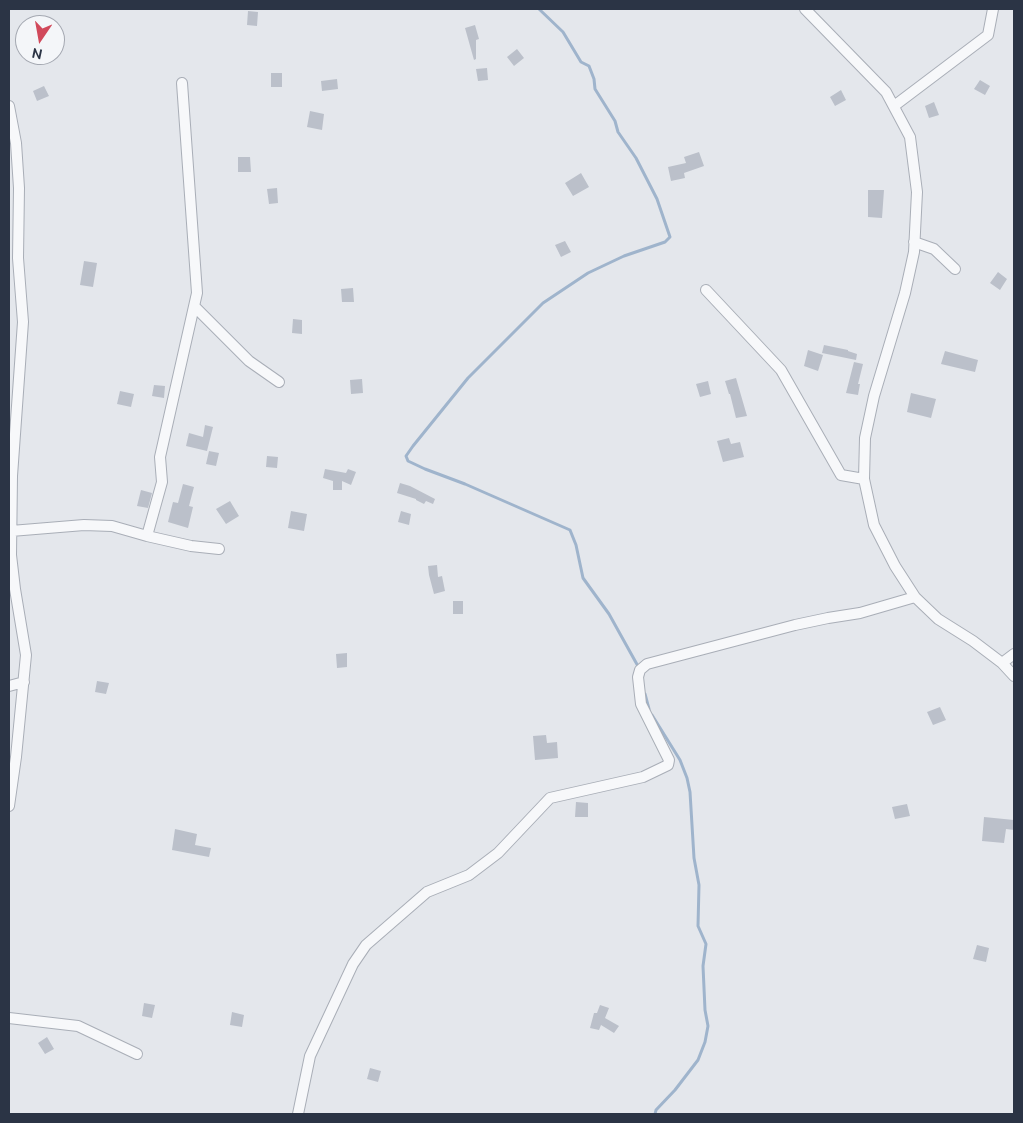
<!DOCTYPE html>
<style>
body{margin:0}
#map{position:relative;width:1023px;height:1123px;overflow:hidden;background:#e4e7ec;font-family:Ubuntu,sans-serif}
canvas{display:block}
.frame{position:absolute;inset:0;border:10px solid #2b3445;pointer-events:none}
.north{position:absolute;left:15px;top:15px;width:50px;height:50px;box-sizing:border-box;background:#f4f6f9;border:1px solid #a4a8b1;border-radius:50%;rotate:192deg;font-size:14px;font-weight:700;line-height:20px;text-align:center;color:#2b3445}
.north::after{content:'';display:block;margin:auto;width:18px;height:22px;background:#d1495b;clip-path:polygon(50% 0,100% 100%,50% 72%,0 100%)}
</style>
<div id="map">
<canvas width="1023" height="1123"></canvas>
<div class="frame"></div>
<div class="north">N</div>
</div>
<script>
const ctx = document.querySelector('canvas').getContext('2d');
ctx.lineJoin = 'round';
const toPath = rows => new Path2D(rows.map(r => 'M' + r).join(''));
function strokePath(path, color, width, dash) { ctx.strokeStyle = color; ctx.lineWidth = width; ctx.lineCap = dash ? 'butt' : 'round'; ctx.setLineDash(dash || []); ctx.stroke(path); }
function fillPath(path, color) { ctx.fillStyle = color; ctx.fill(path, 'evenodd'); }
const stream = toPath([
 [539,9,563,32,581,62,589,66,594,79,595,89,615,121,618,132,636,158,657,199,670,237,665,242,624,256,588,273,543,303,468,378,413,446,406,456,408,461,425,469,465,484,570,530,576,545,583,578,609,614,639,668],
 [645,694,649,709],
 [652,715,680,760,687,778,690,792,694,858,699,885,698,926,706,944,703,966,705,1010,708,1026,705,1042,698,1060,675,1090,656,1110,655,1114]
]);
const building = toPath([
 [248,11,258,12,257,26,247,25],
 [475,25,479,39,476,40,476,59,474,60,465,28],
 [517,49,524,58,514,66,507,57],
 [487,68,488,80,478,81,476,69],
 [271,73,282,73,282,87,271,87],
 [337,79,338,89,322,91,321,81],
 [980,80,990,86,985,95,974,89],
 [44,86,49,96,37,101,33,91],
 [841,90,846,100,835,106,830,97],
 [934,102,939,115,929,118,925,106],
 [310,111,324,114,322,130,307,127],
 [699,152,704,166,684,173,685,178,671,181,668,167,686,163,684,157],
 [238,157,250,157,251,172,238,172],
 [581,173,589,187,573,196,565,183],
 [277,188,278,203,269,204,267,189],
 [868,190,884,190,882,218,868,217],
 [565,241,571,252,561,257,555,245],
 [84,261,97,263,93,287,80,285],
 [998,272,1007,279,1000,290,990,283],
 [353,288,354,302,342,302,341,289],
 [293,319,302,320,302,334,292,333],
 [824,345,848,350,848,351,857,354,856,360,822,353],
 [808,350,823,355,818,371,804,366],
 [945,351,978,360,975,372,941,364],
 [854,362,863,364,858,384,860,384,858,395,846,393],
 [736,378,747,416,736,418,730,394,729,394,725,381],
 [362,379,363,393,351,394,350,380],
 [708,381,711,394,700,397,696,384],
 [154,385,165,386,164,398,152,396],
 [120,391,134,394,131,407,117,404],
 [911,393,936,399,931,418,907,412],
 [205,425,213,427,207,451,186,446,189,433,203,437],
 [729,438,731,444,740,442,744,457,723,462,717,441],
 [209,451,219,453,216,466,206,464],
 [267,456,278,457,277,468,266,467],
 [325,469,346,473,348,469,356,472,351,485,342,481,342,490,333,490,333,481,323,478],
 [400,483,410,486,435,499,433,504,426,501,424,504,416,500,416,499,397,493],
 [183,484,194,487,189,506,193,507,188,528,168,522,173,502,178,503],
 [141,490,152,493,148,508,137,506],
 [230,501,239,516,226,524,216,509],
 [291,511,307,514,304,531,288,528],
 [401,511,411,514,409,525,398,522],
 [437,565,438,577,442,576,445,591,434,594,429,575,428,566],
 [453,601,463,601,463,614,453,614],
 [347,653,347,667,337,668,336,654],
 [97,681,109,683,106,694,95,692],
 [940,707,946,720,933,725,927,712],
 [546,735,547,743,557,742,558,758,535,760,533,736],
 [576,802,588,803,588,817,575,817],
 [907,804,910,816,895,819,892,807],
 [984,817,1014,820,1014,830,1006,829,1004,843,982,841],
 [175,829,197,834,195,845,211,848,209,857,172,850],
 [977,945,989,948,986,962,973,959],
 [144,1003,155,1005,152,1018,142,1016],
 [600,1005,609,1008,605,1018,619,1026,614,1033,601,1025,599,1030,590,1028,594,1013,597,1013],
 [232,1012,244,1015,242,1027,230,1025],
 [47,1037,54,1049,45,1054,38,1043],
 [370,1068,381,1071,378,1082,367,1079]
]);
const street = toPath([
 [805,9,886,92,910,137,917,192,914,252,905,293,874,396,865,438,864,479,874,525,895,566,915,597,938,619,973,641,1002,663,1014,676],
 [9,106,16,143,19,188,18,258,23,322,12,476,11,555,15,589,26,655,16,757,9,806],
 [894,106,988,35,993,9],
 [914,242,934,249,955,269],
 [706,290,781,370,841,475,864,479],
 [195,307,249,361,279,382],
 [11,531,84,525,112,526,147,536,191,546,219,549],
 [147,536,162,482,160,457,197,293,182,83],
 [1002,663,1014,654],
 [9,686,24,682],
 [9,1018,78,1026,137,1054],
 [298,1114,310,1056,353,964,366,945,427,892,469,875,498,853,550,798,643,777,668,765,669,760,641,704,638,677,640,670,647,664,795,625,828,618,860,613,915,597]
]);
strokePath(stream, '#9fb4cc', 3);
fillPath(building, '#bbc0ca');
strokePath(street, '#a9aeb7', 12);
strokePath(street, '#f7f8fa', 10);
</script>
